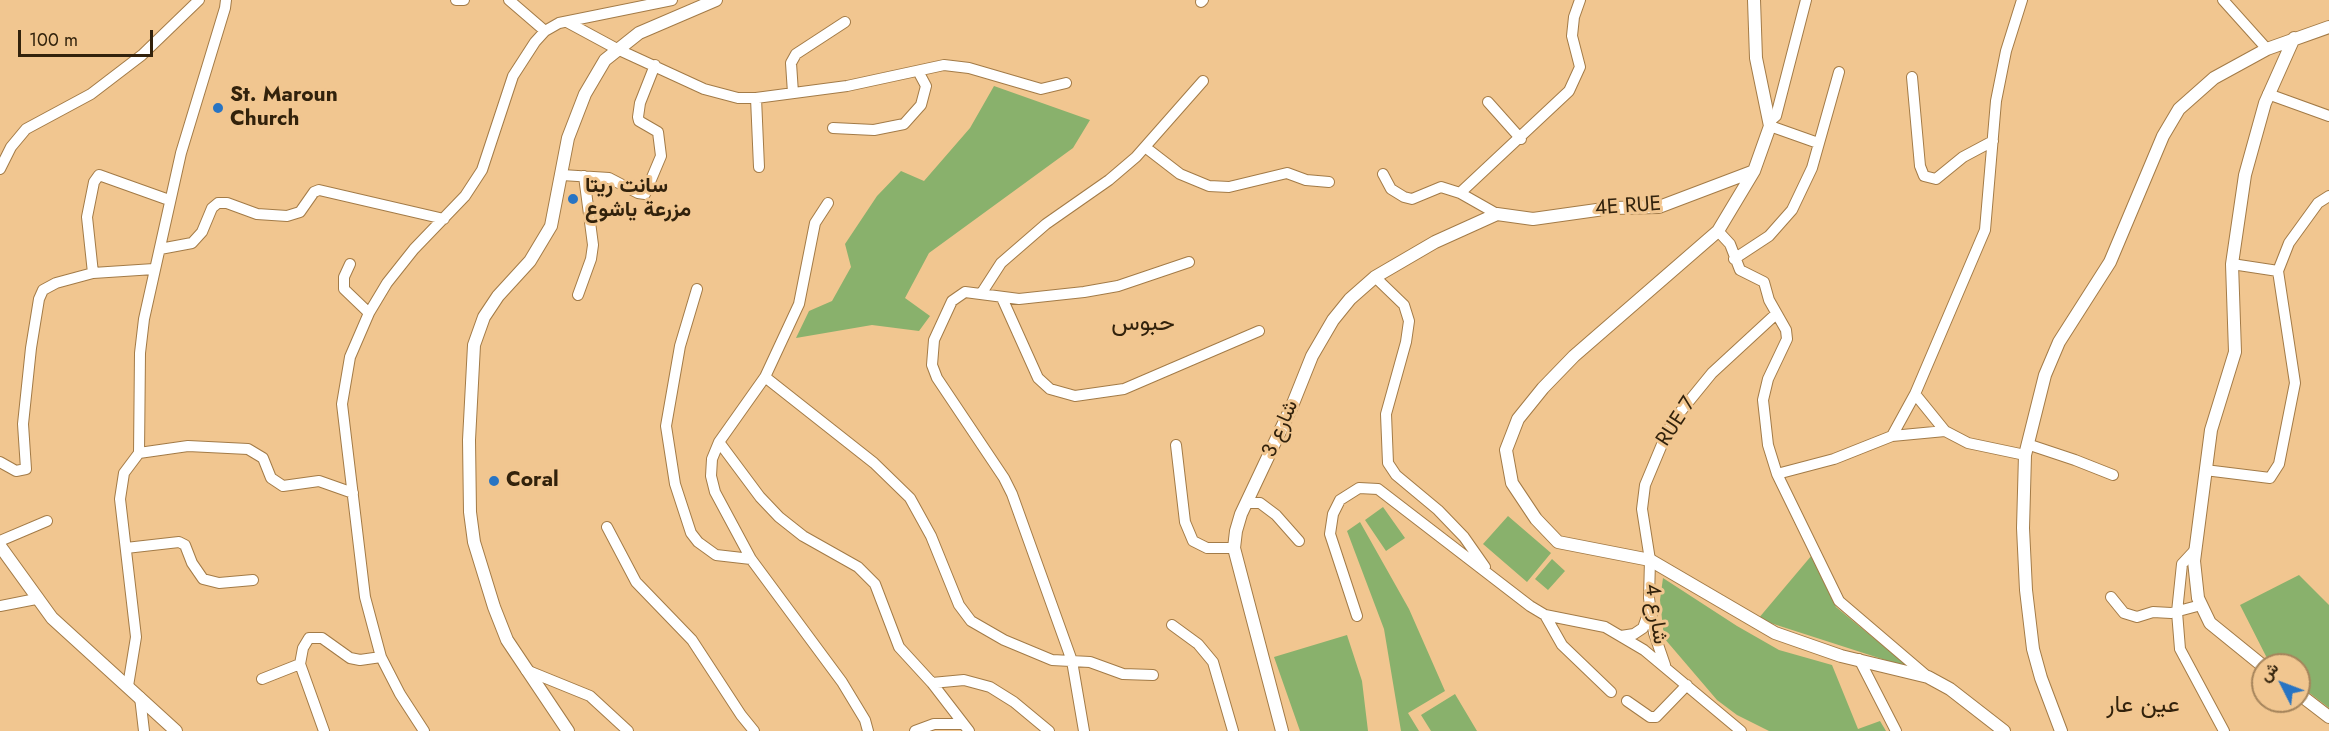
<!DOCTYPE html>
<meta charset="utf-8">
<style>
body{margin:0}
#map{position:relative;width:2329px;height:731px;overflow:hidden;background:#f1c690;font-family:Jost,Vazirmatn,sans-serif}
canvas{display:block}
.north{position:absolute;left:2251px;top:653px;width:60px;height:60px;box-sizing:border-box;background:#f1c690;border:2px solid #a5845b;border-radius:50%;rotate:312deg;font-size:16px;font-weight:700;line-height:24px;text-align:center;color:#32220c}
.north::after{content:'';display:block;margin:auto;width:21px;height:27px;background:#2874c3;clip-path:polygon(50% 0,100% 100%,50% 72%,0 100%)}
.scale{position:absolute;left:18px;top:30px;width:135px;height:27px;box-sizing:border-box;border:3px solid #32220c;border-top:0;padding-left:8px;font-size:18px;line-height:21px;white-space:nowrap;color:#32220c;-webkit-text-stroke:4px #f1c690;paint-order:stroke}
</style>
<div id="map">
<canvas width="2329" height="731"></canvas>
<div class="north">ش</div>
<div class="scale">100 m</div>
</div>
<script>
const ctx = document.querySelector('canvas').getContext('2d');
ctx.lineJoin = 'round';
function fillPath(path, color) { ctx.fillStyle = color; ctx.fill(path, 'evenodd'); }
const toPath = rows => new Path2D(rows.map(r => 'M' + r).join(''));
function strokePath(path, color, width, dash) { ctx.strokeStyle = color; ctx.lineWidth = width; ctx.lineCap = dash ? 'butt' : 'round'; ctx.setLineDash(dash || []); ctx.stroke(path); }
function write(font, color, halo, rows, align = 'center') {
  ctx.font = font + ' Jost,Vazirmatn,sans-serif'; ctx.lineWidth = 6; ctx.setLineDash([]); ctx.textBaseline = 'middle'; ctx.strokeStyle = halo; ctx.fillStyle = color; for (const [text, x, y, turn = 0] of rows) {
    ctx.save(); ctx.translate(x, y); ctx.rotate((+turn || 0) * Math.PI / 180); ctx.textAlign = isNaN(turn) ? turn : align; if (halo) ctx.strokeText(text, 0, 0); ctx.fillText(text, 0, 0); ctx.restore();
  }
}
const green = toPath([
 [994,86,1090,120,1073,148,929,253,905,298,930,316,919,331,872,325,796,338,809,311,832,301,851,267,845,244,877,196,901,171,924,181,970,128],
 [1383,507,1405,538,1386,551,1365,520],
 [1508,516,1551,553,1527,582,1483,544],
 [1360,522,1409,609,1445,691,1408,713,1419,731,1401,731,1384,629,1347,531],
 [1812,555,1836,607,1910,668,1758,619],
 [1552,559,1565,571,1548,590,1535,579],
 [2299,575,2329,605,2329,708,2299,685,2299,665,2270,664,2240,605],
 [1663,578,1737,626,1779,650,1832,665,1858,729,1880,721,1886,731,1769,731,1737,715,1717,700,1664,638,1660,600],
 [1347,635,1362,681,1368,731,1300,731,1274,657],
 [1455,694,1477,731,1431,731,1421,715]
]);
const minor = toPath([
 [456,0,464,0],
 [509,0,545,31],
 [2223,0,2267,49],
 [1201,2,1203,0],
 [567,22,617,49,704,89,738,98,756,98,847,86,944,65,969,68,1041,89,1066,83],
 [1912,77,1920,166,1924,176,1936,179,1963,157,1993,141],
 [793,93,791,63,796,54,845,22],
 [2268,94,2329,116],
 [756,98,759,167],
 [1488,102,1521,139],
 [1769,122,1776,116,1806,0],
 [1770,126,1818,143],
 [833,128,874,130,904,124,921,105,926,86,918,71],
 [1145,147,1180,174,1209,186,1229,187,1287,173,1306,180,1329,182],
 [0,169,11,147,26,129,91,94,142,55,199,0],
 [1383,174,1391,189,1404,197,1412,199,1441,187,1460,193],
 [562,175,609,178,638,193,645,194,661,156,658,132,639,121,638,117,640,103,655,65],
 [1497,214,1460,193,1569,91,1580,67,1572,36,1574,17,1580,0],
 [1718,231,1730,244,1740,270,1764,282,1769,300,1786,330,1787,339,1768,379,1763,400,1768,445,1777,474,1839,601,1928,677],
 [160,249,192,243,202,232,212,208,218,203,227,203,257,214,287,216,300,212,314,192,319,190,444,219],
 [1734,259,1769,236,1792,210,1812,168,1839,72],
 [350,264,344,277,344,289,369,313],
 [2232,264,2278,271],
 [154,269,93,273,87,217,94,182,99,175,169,200],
 [1375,277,1404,305,1409,321,1406,342,1386,414,1388,463,1396,475,1438,510,1464,537,1485,567],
 [697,289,680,346,666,426,675,484,691,533,698,542,716,555,751,559],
 [981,294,1001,263,1046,224,1109,180,1136,157,1203,81],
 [578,295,591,259,593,245,584,176],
 [1002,298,1038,378,1050,389,1075,396,1124,389,1259,331],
 [765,377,799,304,815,223,828,203],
 [1915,394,1945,431],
 [1892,436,1915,394,1985,230,1996,101,2006,51,2022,0],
 [719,442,760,497,779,517,803,536,858,567,875,584,899,647,932,683,969,731],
 [2027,444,2075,460,2113,475],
 [1176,445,1185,522,1193,541,1207,548,1234,548],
 [139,453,140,353,144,319,181,153,225,8,226,0],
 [0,462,16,471,26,469,23,424,31,348,39,299,43,290,56,283,93,273],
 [2205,470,2270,478,2279,464,2295,383,2278,271,2289,243,2318,203,2329,196],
 [1777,474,1834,459,1892,436,1945,431,1968,443,2025,455],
 [1247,503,1260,503,1276,515,1299,541],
 [607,527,636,582,692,640,741,715,754,731],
 [0,541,47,521],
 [126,548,179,542,185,545,192,563,203,579,219,583,253,580],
 [2195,550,2182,564,2177,612,2180,649,2224,731],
 [2111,597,2124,613,2137,617,2153,612,2171,613,2201,605],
 [0,606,36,599],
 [1545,615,1562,645,1611,692],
 [1357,616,1330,534,1333,514,1340,500,1359,488,1378,489,1530,606,1545,615,1605,627,1644,650,1741,731],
 [1172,625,1198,644,1213,662,1233,731],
 [1621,636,1634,634,1643,628,1649,611],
 [1859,659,1896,731],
 [1665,665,1654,633,1649,598,1650,560,1642,509,1645,485,1668,430,1681,411,1712,373,1776,314],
 [526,670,590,696,628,731],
 [262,679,300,664],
 [932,683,964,680,990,687,1014,702,1049,731],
 [128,686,136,637,120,499,124,473,139,453,188,446,248,449,263,458,271,478,283,486,319,481,353,493],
 [140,697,144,731],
 [1627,701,1650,717,1656,717,1687,685],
 [324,731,300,664,303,648,309,638,322,638,350,658,360,660,381,657],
 [424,731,400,694,381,657,365,597,342,404,350,357,369,313,387,283,414,249,465,196,482,170,513,76,535,42,545,31,559,23,672,0],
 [868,731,865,720,842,682,751,559,715,492,711,476,712,459,719,442,765,377,874,463,910,498,931,536,959,605,971,621,1004,640,1052,660,1090,662,1123,674,1153,675],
 [915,731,934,724,962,724],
 [1084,731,1072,661,1012,494,1004,478,937,378,932,365,934,340,952,301,965,292,1019,299,1084,292,1118,286,1189,262]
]);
const tertiary = toPath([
 [1754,0,1756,58,1770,126,1754,171,1718,231,1574,356,1543,388,1518,419,1506,450,1512,483,1536,519,1558,542,1650,560,1775,633,1841,656,1928,677,1950,689,2004,731],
 [0,546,52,618,176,731],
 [2263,666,2210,623,2198,598,2194,561,2211,430,2235,352,2232,264,2245,175,2265,103,2294,38],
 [2299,694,2329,717],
 [568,731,507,640,494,607,474,542,470,512,469,440,474,345,484,317,498,296,530,261,551,226,568,138,585,94,605,60,639,33,716,0],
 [1282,731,1234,548,1236,531,1241,514,1292,406,1312,356,1333,320,1350,299,1375,277,1435,242,1497,214,1533,219,1611,208,1659,207,1754,171],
 [2061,731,2041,678,2033,649,2026,590,2023,528,2025,455,2045,375,2059,342,2110,262,2163,136,2179,109,2214,78,2267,49,2329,27]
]);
const markers = [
 [218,108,6,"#2874c3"],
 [573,199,6,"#2874c3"],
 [494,481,6,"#2874c3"]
];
const poiNames = [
 ["St. Maroun",230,96],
 ["Church",230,120],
 ["سانت ريتا",585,187],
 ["مزرعة ياشوع",585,211],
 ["Coral",506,481]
];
const streetNames = [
 ["4E RUE",1628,207,-4],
 ["RUE 7",1677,422,-57],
 ["شارع 3",1281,429,-66],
 ["شارع 4",1655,614,82]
];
const quarterNames = [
 ["حبوس",1143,324],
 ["عين عار",2143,706]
];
fillPath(green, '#89b16c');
strokePath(minor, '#a37b47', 12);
strokePath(tertiary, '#a37b47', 14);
strokePath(minor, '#fff', 10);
strokePath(tertiary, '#fff', 12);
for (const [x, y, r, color] of markers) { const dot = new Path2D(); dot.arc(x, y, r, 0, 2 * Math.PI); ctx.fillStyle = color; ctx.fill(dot); strokePath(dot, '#f1c690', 2); }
write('bold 21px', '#32220c', '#f1c690', poiNames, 'left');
write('21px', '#32220c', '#f1c690', streetNames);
write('24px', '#32220c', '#f1c690', quarterNames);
</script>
